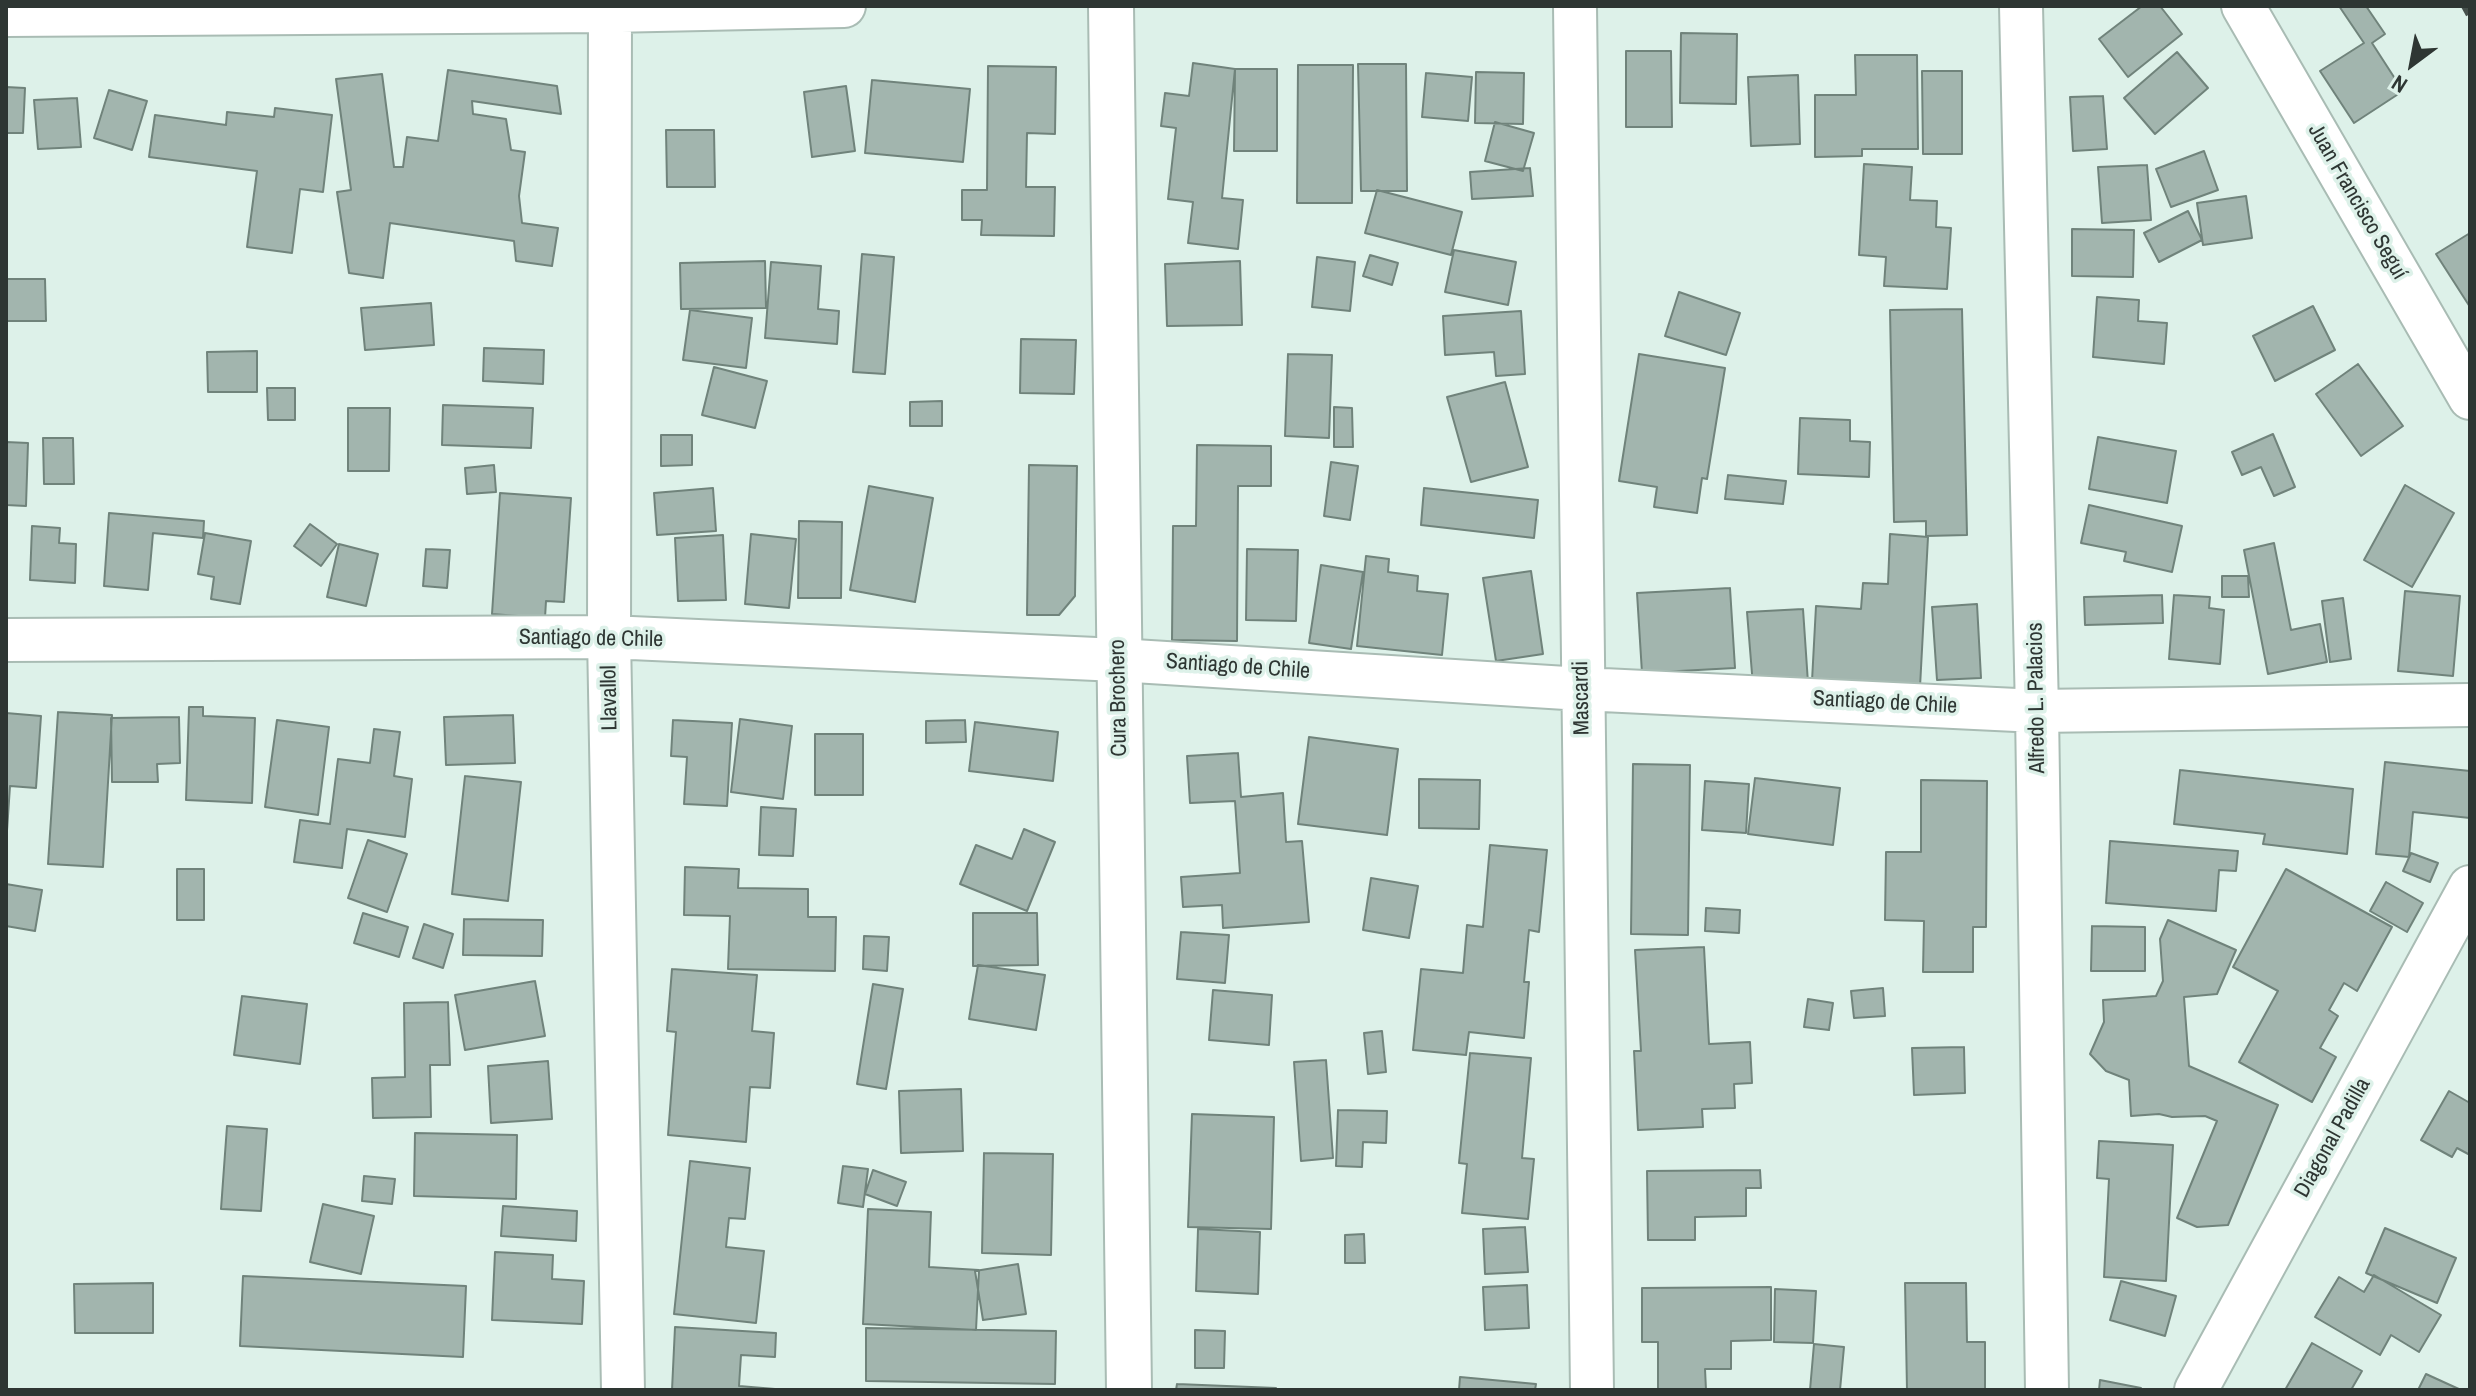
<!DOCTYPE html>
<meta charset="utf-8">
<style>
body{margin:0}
#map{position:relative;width:2476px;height:1396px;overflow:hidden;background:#ddf1e9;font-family:"Archivo Narrow",sans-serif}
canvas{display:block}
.frame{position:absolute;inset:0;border:8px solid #2e3633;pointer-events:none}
.north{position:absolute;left:2372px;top:24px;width:80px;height:80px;-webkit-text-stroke:6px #ddf1e9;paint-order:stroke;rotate:212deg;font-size:22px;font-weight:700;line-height:32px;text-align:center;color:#2e3633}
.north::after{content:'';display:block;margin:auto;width:28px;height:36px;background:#2e3633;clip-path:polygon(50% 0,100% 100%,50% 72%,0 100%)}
</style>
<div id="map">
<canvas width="2476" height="1396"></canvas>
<div class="frame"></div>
<div class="north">N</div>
</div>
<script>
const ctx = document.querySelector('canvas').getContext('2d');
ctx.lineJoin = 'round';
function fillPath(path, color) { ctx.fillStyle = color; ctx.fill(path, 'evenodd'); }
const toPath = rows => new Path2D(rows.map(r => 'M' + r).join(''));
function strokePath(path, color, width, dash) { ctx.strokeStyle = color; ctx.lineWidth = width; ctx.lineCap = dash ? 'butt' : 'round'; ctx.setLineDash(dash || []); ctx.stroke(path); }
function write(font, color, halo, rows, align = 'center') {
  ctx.font = font + ' "Archivo Narrow",sans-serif'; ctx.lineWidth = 7; ctx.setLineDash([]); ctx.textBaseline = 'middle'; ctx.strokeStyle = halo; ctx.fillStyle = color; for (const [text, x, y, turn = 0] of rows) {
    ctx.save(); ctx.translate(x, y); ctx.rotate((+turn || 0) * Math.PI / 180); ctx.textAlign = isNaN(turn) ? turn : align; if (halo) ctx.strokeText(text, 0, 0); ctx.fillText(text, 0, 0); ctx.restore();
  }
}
const building = toPath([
 [2142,6,2160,6,2182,34,2128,77,2099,39,2142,6],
 [2339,6,2366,6,2385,34,2372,43,2403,91,2354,123,2320,71,2364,43,2339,6],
 [1681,33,1737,34,1736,104,1680,103,1681,33],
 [1626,51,1671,51,1672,127,1626,127,1626,51],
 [2177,52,2208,88,2155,134,2124,98,2177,52],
 [1855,55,1917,55,1918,149,1862,149,1862,156,1815,157,1815,95,1856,95,1855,55],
 [1193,63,1235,69,1222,198,1243,200,1238,249,1188,243,1193,202,1168,199,1176,128,1161,126,1165,93,1189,96,1193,63],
 [1358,64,1406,64,1407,191,1361,191,1358,64],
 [1298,65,1353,65,1352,203,1297,203,1298,65],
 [988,66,1056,67,1055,134,1027,133,1026,187,1055,187,1054,236,981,235,982,220,962,220,962,190,987,190,988,66],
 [1235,69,1277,69,1277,151,1234,151,1235,69],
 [448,70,557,86,561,114,472,101,473,114,506,119,511,150,525,152,519,196,522,223,558,228,552,266,516,261,514,241,390,223,383,278,349,273,337,192,351,190,336,79,382,74,394,167,403,167,407,137,438,141,448,70],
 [1922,71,1962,71,1962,154,1923,154,1922,71],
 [1476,72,1524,73,1523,124,1475,123,1476,72],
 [1426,73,1472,77,1468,121,1422,117,1426,73],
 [1798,75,1800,144,1751,146,1748,77,1798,75],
 [872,80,970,89,963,162,865,153,872,80],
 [846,86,855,151,812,157,804,92,846,86],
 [6,87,25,88,23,133,6,133,6,87],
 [109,90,147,101,132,150,94,138,109,90],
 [2103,96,2107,149,2073,151,2070,97,2103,96],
 [77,98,81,147,38,149,34,100,77,98],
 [275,108,332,115,323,192,300,189,292,253,247,247,257,171,149,157,155,115,226,125,227,112,274,117,275,108],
 [1495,122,1534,133,1523,171,1485,161,1495,122],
 [666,130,714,130,715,187,667,187,666,130],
 [2204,151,2218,190,2171,207,2156,169,2204,151],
 [1864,164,1912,167,1910,200,1937,201,1936,227,1951,228,1947,289,1884,286,1886,257,1859,255,1864,164],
 [2147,165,2151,220,2102,223,2098,167,2147,165],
 [1530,168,1533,196,1472,199,1470,172,1530,168],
 [1377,190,1462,212,1451,255,1365,233,1377,190],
 [2246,196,2252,238,2203,245,2197,203,2246,196],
 [2188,211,2202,240,2159,262,2144,233,2188,211],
 [2072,229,2134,230,2133,277,2072,276,2072,229],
 [2470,233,2470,307,2436,254,2470,233],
 [1454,250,1516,262,1508,305,1445,292,1454,250],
 [862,254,894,257,885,374,853,372,862,254],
 [1370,255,1398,263,1392,285,1363,276,1370,255],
 [1317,257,1355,262,1350,311,1312,307,1317,257],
 [765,261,766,308,681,309,680,263,765,261],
 [1240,261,1242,325,1167,326,1165,264,1240,261],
 [771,262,821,266,818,309,839,311,837,344,765,338,771,262],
 [6,279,45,279,46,321,6,321,6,279],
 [1679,292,1740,313,1726,355,1665,336,1679,292],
 [2097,297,2139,300,2138,321,2167,323,2164,364,2093,357,2097,297],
 [431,303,434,345,365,350,361,308,431,303],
 [2313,306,2335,350,2275,381,2253,336,2313,306],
 [1962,309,1967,535,1926,536,1926,521,1894,522,1890,310,1962,309],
 [690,310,752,318,746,368,683,360,690,310],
 [1521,311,1525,374,1496,376,1494,352,1445,355,1443,316,1521,311],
 [1021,339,1076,340,1074,394,1020,393,1021,339],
 [484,348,544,350,543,384,483,381,484,348],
 [257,351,257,392,208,392,207,352,257,351],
 [1288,354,1332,355,1329,438,1285,436,1288,354],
 [1639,354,1725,368,1707,479,1702,478,1697,513,1654,507,1657,487,1619,481,1639,354],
 [2358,364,2403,426,2361,456,2316,394,2358,364],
 [714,367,767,381,755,428,702,415,714,367],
 [1505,382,1528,467,1471,482,1447,397,1505,382],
 [267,388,295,388,295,420,268,420,267,388],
 [942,401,942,426,910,426,910,402,942,401],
 [443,405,533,408,531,448,442,445,443,405],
 [1334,407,1352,408,1353,447,1334,447,1334,407],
 [348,408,390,408,389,471,348,471,348,408],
 [1800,418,1850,420,1850,441,1870,442,1869,477,1798,474,1800,418],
 [2273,434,2295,487,2274,496,2261,467,2242,475,2232,452,2273,434],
 [661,435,692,435,692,465,661,466,661,435],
 [2098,437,2176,451,2167,503,2089,489,2098,437],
 [43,438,73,438,74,484,44,484,43,438],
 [6,442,28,443,26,506,6,505,6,442],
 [1197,445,1271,446,1271,486,1238,486,1237,641,1172,640,1173,526,1196,526,1197,445],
 [1331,462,1358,466,1350,520,1324,516,1331,462],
 [494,465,496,492,467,494,465,468,494,465],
 [1029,465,1077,466,1075,596,1059,615,1027,615,1029,465],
 [1728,475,1786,481,1783,504,1725,499,1728,475],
 [2405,485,2454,513,2412,587,2364,560,2405,485],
 [869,486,933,498,915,602,850,590,869,486],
 [713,488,716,531,657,535,654,493,713,488],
 [1424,488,1538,500,1534,538,1421,525,1424,488],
 [500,493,571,498,564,602,546,601,545,618,492,614,500,493],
 [2089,505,2182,526,2172,572,2124,561,2126,552,2081,543,2089,505],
 [109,513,204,521,203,538,153,533,148,590,104,586,109,513],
 [799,521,842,522,841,598,798,598,799,521],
 [310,524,337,544,321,566,294,546,310,524],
 [32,526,60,528,59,543,76,544,75,583,30,580,32,526],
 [205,533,251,541,240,604,211,599,214,577,198,574,205,533],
 [751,534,796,539,789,608,745,604,751,534],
 [1890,534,1928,537,1920,687,1812,681,1816,606,1861,609,1863,583,1888,584,1890,534],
 [723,535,726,600,678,601,675,538,723,535],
 [2274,543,2291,630,2320,624,2327,662,2268,674,2244,550,2274,543],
 [339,544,378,554,366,606,327,597,339,544],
 [426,549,450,550,447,588,423,586,426,549],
 [1247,549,1298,550,1296,621,1246,620,1247,549],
 [1366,556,1389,559,1388,572,1418,576,1417,591,1448,594,1442,655,1357,646,1366,556],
 [1321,565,1363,572,1351,649,1309,643,1321,565],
 [1531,571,1543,654,1496,661,1483,578,1531,571],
 [2222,576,2248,576,2249,597,2222,597,2222,576],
 [1730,588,1735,668,1642,673,1637,593,1730,588],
 [2405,591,2460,596,2453,676,2398,671,2405,591],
 [2162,595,2163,623,2085,625,2084,597,2162,595],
 [2174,595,2210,597,2209,608,2224,610,2220,664,2169,659,2174,595],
 [2343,598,2351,659,2330,662,2322,601,2343,598],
 [1977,604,1981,678,1937,680,1932,607,1977,604],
 [1803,609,1808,683,1753,686,1747,612,1803,609],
 [189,707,203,707,203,716,255,718,252,803,186,800,189,707],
 [58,712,112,715,103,867,48,864,58,712],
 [6,713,41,716,36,788,10,786,7,831,6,713],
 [513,715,515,763,446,765,444,717,513,715],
 [179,717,180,763,157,764,158,782,112,782,111,718,179,717],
 [740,719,792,726,783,799,731,792,740,719],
 [277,720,329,727,318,815,265,807,277,720],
 [673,720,732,723,727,806,684,804,687,757,671,756,673,720],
 [965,720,966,742,926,743,926,721,965,720],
 [975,722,1058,732,1053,781,969,771,975,722],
 [374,729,400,732,394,776,412,779,405,837,347,829,342,868,294,862,300,820,330,824,338,759,370,763,374,729],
 [815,734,863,734,863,795,815,795,815,734],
 [1309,737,1398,749,1387,835,1298,824,1309,737],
 [1238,753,1241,797,1283,793,1286,842,1302,841,1309,922,1223,928,1222,905,1183,907,1181,877,1240,873,1235,801,1190,803,1187,756,1238,753],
 [2385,762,2470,771,2470,818,2413,812,2409,857,2376,854,2385,762],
 [1633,764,1690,765,1688,935,1631,934,1633,764],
 [2180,770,2353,789,2347,854,2263,844,2265,834,2174,824,2180,770],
 [465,776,521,782,508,901,452,894,465,776],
 [1755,778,1840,788,1833,845,1748,834,1755,778],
 [1419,779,1480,780,1479,829,1419,828,1419,779],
 [1921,780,1987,781,1986,927,1973,927,1973,972,1923,972,1924,921,1885,920,1886,852,1921,852,1921,780],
 [1705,781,1749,784,1746,833,1702,830,1705,781],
 [761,807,796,809,793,856,759,855,761,807],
 [1024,829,1055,842,1027,911,960,884,976,845,1012,859,1024,829],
 [368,840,407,854,387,912,348,898,368,840],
 [2110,841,2238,851,2236,871,2219,870,2216,911,2106,903,2110,841],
 [1490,845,1547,850,1539,932,1529,930,1524,982,1529,982,1524,1038,1469,1032,1466,1055,1413,1050,1421,969,1463,973,1467,925,1483,927,1490,845],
 [2411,853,2438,863,2430,882,2403,871,2411,853],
 [685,867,739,869,738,888,808,889,808,917,836,917,835,971,728,969,730,916,684,915,685,867],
 [177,869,204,869,204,920,177,920,177,869],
 [2286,869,2392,927,2357,991,2344,983,2329,1010,2338,1016,2320,1048,2336,1057,2312,1102,2239,1062,2278,991,2233,967,2286,869],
 [1371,878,1418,886,1409,938,1363,930,1371,878],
 [2386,882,2423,903,2407,932,2370,911,2386,882],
 [6,884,42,890,35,931,6,926,6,884],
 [1706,908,1740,910,1739,933,1705,931,1706,908],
 [363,913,408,927,399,957,354,943,363,913],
 [973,913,1037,913,1038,965,973,966,973,913],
 [464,919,543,920,542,956,463,955,464,919],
 [2168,920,2236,950,2217,994,2184,997,2189,1066,2278,1105,2228,1225,2197,1227,2177,1218,2217,1121,2205,1116,2172,1117,2159,1114,2131,1116,2129,1080,2106,1071,2090,1054,2104,1022,2103,1000,2156,996,2163,981,2160,939,2168,920],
 [424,924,453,934,443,968,413,958,424,924],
 [2092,926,2145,927,2145,971,2091,971,2092,926],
 [1181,932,1229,935,1225,983,1177,979,1181,932],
 [864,936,889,937,887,971,863,969,864,936],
 [1704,947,1709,1044,1750,1042,1752,1083,1734,1084,1735,1108,1702,1109,1703,1127,1638,1130,1634,1051,1641,1051,1635,950,1704,947],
 [978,965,1045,975,1036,1030,969,1019,978,965],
 [672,969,757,975,752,1031,774,1033,770,1088,750,1087,746,1142,668,1135,676,1032,667,1031,672,969],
 [535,981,545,1036,465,1050,455,995,535,981],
 [873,984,903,989,886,1089,857,1084,873,984],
 [1883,988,1885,1016,1854,1018,1851,991,1883,988],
 [1213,990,1272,995,1269,1045,1209,1040,1213,990],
 [242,996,307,1004,300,1064,234,1055,242,996],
 [1808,999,1833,1003,1829,1030,1804,1027,1808,999],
 [448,1002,450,1065,430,1065,431,1117,373,1118,372,1078,405,1077,404,1003,448,1002],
 [1382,1031,1386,1072,1368,1074,1364,1033,1382,1031],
 [1964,1047,1965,1093,1914,1095,1912,1048,1964,1047],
 [1470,1053,1531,1058,1522,1158,1534,1159,1528,1219,1462,1213,1467,1164,1459,1163,1470,1053],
 [1326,1060,1333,1158,1301,1161,1294,1062,1326,1060],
 [548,1061,552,1119,491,1123,488,1066,548,1061],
 [961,1089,963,1151,901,1153,899,1091,961,1089],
 [2449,1091,2470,1103,2470,1155,2457,1148,2452,1157,2421,1140,2449,1091],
 [1338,1110,1387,1111,1386,1143,1363,1142,1362,1167,1336,1166,1338,1110],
 [1192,1114,1274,1117,1271,1229,1188,1227,1192,1114],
 [227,1126,267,1129,261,1211,221,1209,227,1126],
 [415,1133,517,1135,516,1199,414,1196,415,1133],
 [2099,1141,2173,1145,2166,1281,2104,1277,2109,1179,2097,1178,2099,1141],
 [984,1153,1053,1154,1051,1255,982,1253,984,1153],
 [690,1161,750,1168,745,1219,729,1218,726,1247,764,1251,756,1323,674,1314,690,1161],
 [843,1166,868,1169,863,1207,838,1203,843,1166],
 [873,1170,906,1182,897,1206,865,1194,873,1170],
 [1760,1170,1761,1188,1746,1188,1746,1216,1695,1217,1695,1240,1648,1240,1647,1171,1760,1170],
 [364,1176,395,1179,392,1204,362,1201,364,1176],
 [323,1204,374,1216,361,1274,310,1262,323,1204],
 [503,1206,577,1211,576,1241,501,1236,503,1206],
 [868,1209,931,1212,929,1267,979,1270,976,1330,863,1324,868,1209],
 [1525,1227,1528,1272,1485,1274,1483,1229,1525,1227],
 [2385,1228,2456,1258,2437,1303,2366,1273,2385,1228],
 [1198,1229,1260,1232,1258,1294,1196,1291,1198,1229],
 [1364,1234,1365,1263,1345,1263,1345,1235,1364,1234],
 [495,1252,553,1255,552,1279,584,1281,582,1324,492,1320,495,1252],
 [1018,1264,1026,1314,983,1320,975,1271,1018,1264],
 [2374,1275,2441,1315,2419,1352,2391,1335,2380,1355,2315,1317,2339,1277,2364,1292,2374,1275],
 [243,1276,466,1286,463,1357,240,1346,243,1276],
 [2121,1281,2176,1296,2165,1336,2110,1320,2121,1281],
 [153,1283,153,1333,75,1333,74,1284,153,1283],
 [1905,1283,1966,1283,1967,1342,1985,1342,1985,1390,1907,1390,1905,1283],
 [1527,1285,1529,1328,1485,1330,1483,1287,1527,1285],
 [1771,1287,1771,1340,1731,1341,1731,1369,1705,1369,1706,1390,1658,1390,1658,1342,1642,1342,1642,1288,1771,1287],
 [1775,1289,1816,1291,1813,1343,1774,1342,1775,1289],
 [675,1327,776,1333,775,1357,741,1355,739,1386,787,1390,672,1390,675,1327],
 [866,1328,1056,1331,1055,1384,866,1381,866,1328],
 [1195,1330,1225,1331,1224,1368,1195,1368,1195,1330],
 [2312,1343,2362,1371,2351,1390,2285,1390,2312,1343],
 [1814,1344,1844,1347,1840,1390,1810,1390,1814,1344],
 [2426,1374,2461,1390,2418,1390,2426,1374],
 [1460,1377,1536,1384,1535,1390,1459,1390,1460,1377],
 [2100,1380,2141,1388,2140,1390,2099,1390,2100,1380],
 [1177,1384,1276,1388,1276,1390,1176,1390,1177,1384]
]);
const minor = toPath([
 [610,6,609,637,623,1390],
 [1575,6,1592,1390],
 [2021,6,2037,711,2047,1390],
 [2243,6,2470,398],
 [6,15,610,11,844,6],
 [6,640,609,637,1118,660,1582,689,2037,711,2470,705],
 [2196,1390,2470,887]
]);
const tertiary = toPath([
 [1111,6,1129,1390]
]);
const rail = toPath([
 [2464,6,2470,17]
]);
const streetNames = [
 ["Juan Francisco Seguí",2357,202,60],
 ["Santiago de Chile",591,639,1],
 ["Santiago de Chile",1238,667,4],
 ["Llavallol",610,698,-91],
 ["Cura Brochero",1119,698,-91],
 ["Mascardi",1582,698,-91],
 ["Alfredo L. Palacios",2037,698,-91],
 ["Santiago de Chile",1885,703,3],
 ["Diagonal Padilla",2333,1138,-61]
];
fillPath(building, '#a2b5ae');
strokePath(building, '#70837b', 2);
strokePath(minor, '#a9bcb4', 46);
strokePath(tertiary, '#a9bcb4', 48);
strokePath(minor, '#fff', 42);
strokePath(tertiary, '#fff', 44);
strokePath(rail, '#46504c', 6, [10, 10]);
write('22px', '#2e3633', '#ddf1e9', streetNames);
</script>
